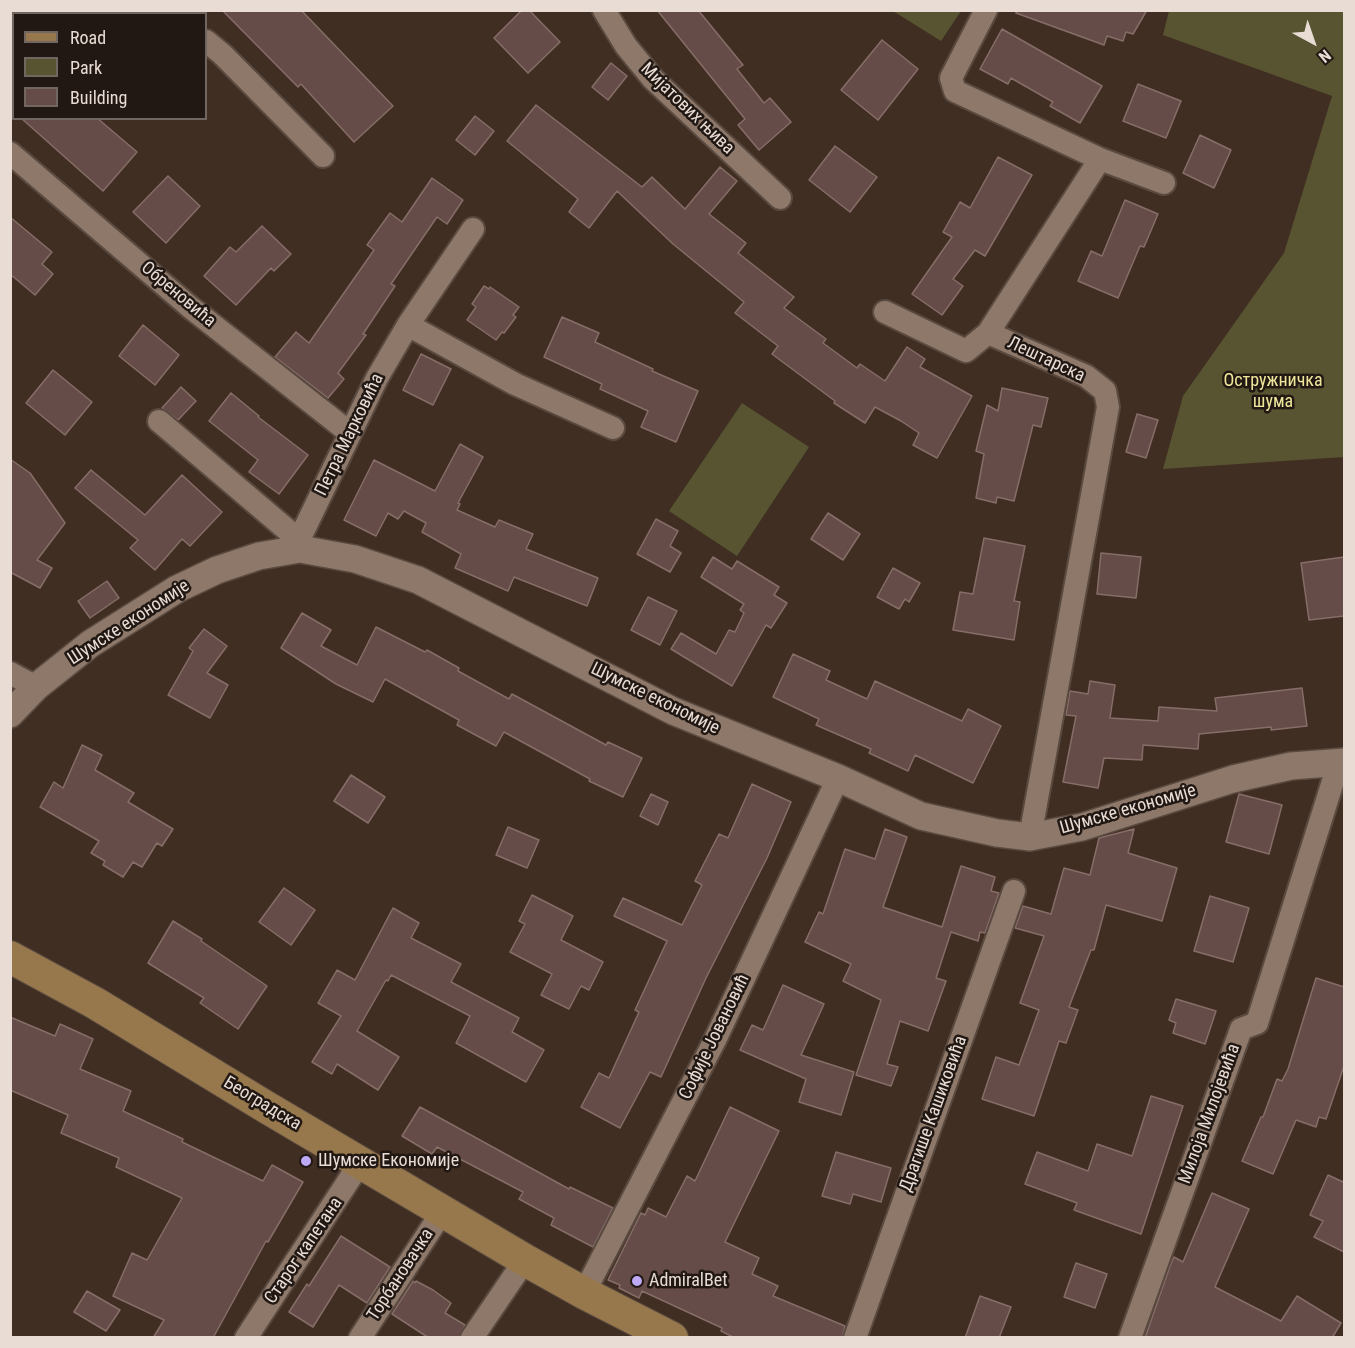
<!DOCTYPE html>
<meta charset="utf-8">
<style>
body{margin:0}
#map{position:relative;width:1355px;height:1348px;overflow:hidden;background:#402e22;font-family:"Roboto Condensed",sans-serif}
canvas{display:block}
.frame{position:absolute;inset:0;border:12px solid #e8dcd4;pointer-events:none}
.legend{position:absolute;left:12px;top:12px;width:195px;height:108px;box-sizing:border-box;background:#211813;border:2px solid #716660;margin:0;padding:8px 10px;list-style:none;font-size:18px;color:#e8dcd4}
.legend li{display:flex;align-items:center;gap:12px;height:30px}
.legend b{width:30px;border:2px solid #716660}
.north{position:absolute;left:1283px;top:12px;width:60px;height:60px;-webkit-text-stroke:4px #211813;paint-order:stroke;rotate:140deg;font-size:16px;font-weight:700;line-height:24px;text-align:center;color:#e8dcd4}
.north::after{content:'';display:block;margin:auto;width:21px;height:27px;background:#e8dcd4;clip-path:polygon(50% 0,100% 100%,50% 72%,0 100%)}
</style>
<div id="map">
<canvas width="1355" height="1348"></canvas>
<div class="frame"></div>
<ul class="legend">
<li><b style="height:8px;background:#97784c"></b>Road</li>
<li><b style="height:16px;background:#585431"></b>Park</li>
<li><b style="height:16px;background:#654c48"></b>Building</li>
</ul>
<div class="north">N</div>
</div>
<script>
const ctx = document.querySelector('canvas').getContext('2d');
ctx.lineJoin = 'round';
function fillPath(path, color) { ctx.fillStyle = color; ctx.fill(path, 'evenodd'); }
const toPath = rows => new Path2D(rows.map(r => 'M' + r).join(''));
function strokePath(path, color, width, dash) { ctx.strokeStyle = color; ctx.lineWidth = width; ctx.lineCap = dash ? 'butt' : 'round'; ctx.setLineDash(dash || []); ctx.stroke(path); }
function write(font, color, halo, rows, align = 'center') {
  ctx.font = font + ' "Roboto Condensed",sans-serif'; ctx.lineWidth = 5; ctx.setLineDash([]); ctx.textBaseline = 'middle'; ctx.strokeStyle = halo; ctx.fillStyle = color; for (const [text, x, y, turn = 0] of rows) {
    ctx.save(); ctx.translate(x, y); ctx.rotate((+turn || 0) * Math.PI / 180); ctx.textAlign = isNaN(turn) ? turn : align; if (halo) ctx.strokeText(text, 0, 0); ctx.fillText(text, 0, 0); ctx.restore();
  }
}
const green = toPath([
 [893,11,961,11,941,41],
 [1169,11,1344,11,1344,457,1163,469,1183,396,1284,253,1332,96,1163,35],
 [742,403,809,447,737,556,669,511]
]);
const building = toPath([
 [222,10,301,10,393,106,354,142,301,84,298,87,222,10],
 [522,10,529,10,560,42,528,73,494,38,522,10],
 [657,10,698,10,743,65,737,69,764,103,770,98,791,122,759,150,738,125,745,119,657,10],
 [1016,10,1147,10,1133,34,1126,32,1123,41,1107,36,1104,45,1016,13,1016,10],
 [1002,29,1102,86,1080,123,1050,106,1053,102,1011,78,1008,84,980,69,1002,29],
 [882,40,918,69,878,120,841,90,882,40],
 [611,63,627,76,608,100,592,87,611,63],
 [1138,84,1181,101,1166,138,1123,121,1138,84],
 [536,105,642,187,652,177,685,209,720,167,737,181,709,214,746,243,738,253,794,297,784,308,826,339,823,343,857,368,860,364,885,381,907,347,925,359,920,367,972,396,937,458,913,445,919,433,901,421,875,407,865,423,834,403,835,401,772,354,778,346,735,313,744,302,673,244,617,191,589,228,569,212,578,199,507,141,536,105],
 [475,116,494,131,475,155,456,140,475,116],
 [21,118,97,118,137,152,103,191,21,118],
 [1200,135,1231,150,1214,188,1183,173,1200,135],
 [835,146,877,177,850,212,809,180,835,146],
 [998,157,1032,175,985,256,975,250,953,279,963,286,942,315,912,294,952,237,943,232,960,202,970,208,998,157],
 [168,176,200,206,166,243,133,212,168,176],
 [432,178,463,200,447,224,437,217,391,284,395,286,363,334,366,335,338,373,344,379,328,398,275,357,296,332,309,343,374,250,367,245,390,213,402,222,432,178],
 [1125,200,1158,214,1144,247,1140,246,1118,298,1078,281,1091,251,1102,256,1125,200],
 [10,217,52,252,42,264,53,274,35,295,10,274,10,217],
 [262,226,291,254,274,271,271,268,236,305,204,276,230,247,236,252,262,226],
 [484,286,489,289,490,287,519,307,513,315,516,317,504,333,502,332,496,340,467,320,476,307,472,304,484,286],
 [562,317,599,333,595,342,653,369,652,371,698,391,676,442,641,427,648,411,600,389,602,384,544,357,562,317],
 [143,325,179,355,155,385,119,356,143,325],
 [421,354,451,369,433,405,403,390,421,354],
 [53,370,92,402,65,435,26,403,53,370],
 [181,387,196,401,178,420,162,408,181,387],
 [1002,388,1048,398,1041,427,1033,425,1014,501,997,497,996,503,976,498,984,454,976,451,987,405,998,411,1002,388],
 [231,393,259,416,258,417,308,455,279,494,249,472,258,460,209,421,231,393],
 [1137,414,1158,420,1146,458,1126,452,1137,414],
 [460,444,483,457,458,503,460,504,457,510,495,527,499,520,533,534,526,549,598,578,587,606,514,577,508,591,455,568,461,554,422,532,426,523,404,511,398,519,388,513,376,536,344,520,374,460,435,491,460,444],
 [10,459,30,473,65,523,37,560,52,568,40,588,10,572,10,459],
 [91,470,145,515,182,475,222,512,190,546,182,539,155,570,130,548,138,540,75,488,91,470],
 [828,513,860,534,843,560,811,539,828,513],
 [656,519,678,531,670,546,681,553,670,572,637,554,656,519],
 [984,538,1025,546,1014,601,1020,602,1014,640,953,630,960,592,973,594,984,538],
 [1101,553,1141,557,1136,598,1097,594,1101,553],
 [713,557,732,569,737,561,779,587,774,595,787,603,771,628,766,625,732,686,671,649,681,633,716,654,729,630,735,632,744,613,740,610,744,604,701,577,713,557],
 [1344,557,1344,616,1309,620,1301,563,1344,557],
 [893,568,920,583,909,602,905,599,899,609,877,597,893,568],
 [107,581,119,598,90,618,78,601,107,581],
 [648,597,677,611,660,645,631,630,648,597],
 [302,613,331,630,321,646,357,665,376,627,425,652,427,650,459,668,458,671,509,699,512,694,606,745,608,742,642,758,623,797,589,781,590,779,504,732,496,746,457,725,459,720,385,679,373,702,336,684,281,648,302,613],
 [204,629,227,646,207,673,228,685,210,718,168,695,193,651,189,648,204,629],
 [793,654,830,671,826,680,867,699,875,681,962,721,968,709,1001,726,973,783,915,755,908,771,869,753,871,749,816,725,819,719,773,697,793,654],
 [1090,681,1115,685,1110,718,1158,721,1159,707,1217,711,1215,698,1302,688,1307,726,1271,730,1271,727,1199,734,1198,749,1143,745,1142,760,1104,758,1098,788,1063,782,1076,716,1066,715,1070,691,1088,694,1090,681],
 [82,745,102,755,95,770,134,793,128,802,173,829,162,846,157,843,142,867,133,862,123,877,103,865,105,861,91,853,99,841,40,807,54,782,63,788,82,745],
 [351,775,385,797,368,823,334,801,351,775],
 [752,784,791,802,767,858,706,978,661,1077,650,1072,620,1128,581,1107,599,1073,609,1078,639,1012,635,1010,667,941,614,916,623,898,682,925,702,885,695,881,719,834,728,838,752,784],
 [651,794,668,802,658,825,640,816,651,794],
 [1239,794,1282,805,1269,854,1226,842,1239,794],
 [508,827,539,840,527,868,496,855,508,827],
 [885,829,907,837,883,907,942,927,961,866,995,877,991,891,999,893,985,933,980,932,978,941,951,932,936,978,946,981,928,1031,900,1021,887,1064,898,1067,891,1086,856,1075,881,1000,843,981,851,964,805,942,819,912,823,914,845,849,875,859,885,829],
 [1134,829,1128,853,1177,868,1162,921,1106,905,1094,950,1091,950,1069,1007,1078,1010,1066,1043,1059,1041,1034,1116,982,1099,996,1057,1019,1065,1039,1010,1020,1003,1044,936,1015,928,1023,906,1051,914,1064,868,1090,875,1099,838,1134,829],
 [284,888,315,910,291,945,259,922,284,888],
 [532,895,573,916,561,940,603,962,589,990,581,986,569,1009,541,995,552,974,510,952,525,924,519,921,532,895],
 [1210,896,1249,908,1233,962,1194,951,1210,896],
 [393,908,419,923,411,938,461,964,451,982,519,1018,512,1032,544,1050,526,1082,456,1043,470,1016,391,975,388,981,386,980,357,1031,399,1057,378,1090,337,1064,332,1074,312,1062,341,1016,318,1003,337,970,355,980,393,908],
 [173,921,202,939,201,941,267,986,238,1029,200,1003,204,998,148,963,173,921],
 [1316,978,1344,987,1344,1066,1326,1119,1319,1117,1316,1127,1296,1120,1273,1174,1242,1161,1261,1117,1263,1117,1277,1079,1282,1081,1288,1069,1316,978],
 [783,985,824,1004,801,1055,854,1072,841,1115,799,1102,806,1079,740,1050,752,1025,763,1030,783,985],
 [1176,999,1216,1011,1205,1044,1173,1033,1176,1023,1169,1020,1176,999],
 [10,1017,55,1036,60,1024,93,1039,80,1069,131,1091,123,1111,183,1139,182,1142,263,1181,272,1165,303,1182,268,1242,266,1241,213,1338,153,1338,164,1320,113,1296,132,1253,147,1260,182,1198,116,1167,119,1158,61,1133,68,1115,10,1090,10,1017],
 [1151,1096,1183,1106,1141,1234,1074,1210,1077,1203,1025,1184,1037,1152,1088,1171,1097,1144,1132,1156,1151,1096],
 [420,1107,569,1189,570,1187,613,1208,593,1247,551,1225,554,1218,519,1199,523,1192,437,1147,432,1154,402,1136,420,1107],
 [730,1107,779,1131,725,1242,759,1258,752,1274,778,1286,773,1296,845,1326,842,1338,735,1338,721,1331,722,1328,642,1291,639,1298,619,1288,620,1285,608,1280,641,1213,645,1215,648,1208,666,1217,687,1176,695,1181,730,1107],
 [836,1152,891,1168,881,1202,853,1194,850,1204,822,1196,836,1152],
 [1328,1175,1343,1182,1344,1179,1344,1252,1314,1237,1323,1221,1310,1215,1328,1175],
 [1212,1193,1249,1209,1215,1287,1281,1321,1297,1296,1341,1323,1332,1338,1145,1338,1170,1266,1174,1257,1183,1262,1212,1193],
 [341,1236,390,1267,367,1303,339,1285,313,1327,289,1312,307,1284,309,1286,341,1236],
 [1076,1263,1107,1274,1095,1308,1064,1297,1076,1263],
 [413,1281,415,1283,416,1281,433,1290,451,1303,445,1313,465,1325,459,1338,429,1338,392,1314,413,1281],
 [87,1291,120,1310,106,1331,74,1312,87,1291],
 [980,1296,1011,1307,999,1338,965,1338,980,1296]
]);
const minor = toPath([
 [168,10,172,14],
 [604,10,626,46,653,79,780,198],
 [986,10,951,78,955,91,1100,159,988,333,1086,376,1105,391,1108,407,1030,837],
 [206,41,222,54,323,156],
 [10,153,190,307,350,433],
 [1100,159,1164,183],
 [885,312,966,351,988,333],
 [408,325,515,384,613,428],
 [159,421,299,540],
 [300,549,299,540,377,378,408,325,473,229],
 [10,673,36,687],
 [584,1293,715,1040,838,778],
 [246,1338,360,1163],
 [360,1338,442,1212],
 [472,1338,525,1260],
 [855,1338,1014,891],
 [1130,1338,1241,1029,1257,1023,1339,762]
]);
const tertiary = toPath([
 [10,714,36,687,90,644,177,589,217,570,259,556,300,549,355,559,418,580,673,711,838,778,921,816,997,833,1030,837,1082,827,1233,779,1291,766,1344,762]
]);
const secondary = toPath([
 [10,957,95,1003,266,1107,525,1260,584,1293,672,1338]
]);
const markers = [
 [306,1161,6,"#bda9f5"],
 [637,1281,6,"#bda9f5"]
];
const streetNames = [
 ["Мијатових њива",687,109,44],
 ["Обреновића",178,295,40],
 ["Лештарска",1046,360,25],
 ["Петра Марковића",350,435,-64],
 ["Шумске економије",129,623,-33],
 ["Шумске економије",655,699,26],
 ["Шумске економије",1128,810,-16],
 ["Софије Јовановић",715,1037,-64],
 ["Београдска",262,1104,31],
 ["Драгише Кашиковића",934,1114,-70],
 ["Милоја Милојевића",1210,1114,-70],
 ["Старог капетана",304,1251,-56],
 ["Торбановачка",401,1275,-57]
];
const parkNames = [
 ["Остружничка",1273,381],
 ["шума",1273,402]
];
const poiNames = [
 ["Шумске Економије",318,1161],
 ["AdmiralBet",649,1281]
];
fillPath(green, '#585431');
fillPath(building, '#654c48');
strokePath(building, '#866d68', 1.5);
strokePath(minor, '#59493f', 26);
strokePath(tertiary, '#59493f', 30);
strokePath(secondary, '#59493f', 34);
strokePath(minor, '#8d786a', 22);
strokePath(tertiary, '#8d786a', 27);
strokePath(secondary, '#97784c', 32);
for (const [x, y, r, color] of markers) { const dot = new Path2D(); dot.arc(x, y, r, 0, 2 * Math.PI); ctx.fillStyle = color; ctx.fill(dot); strokePath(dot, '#211813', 2); }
write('18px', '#e8dcd4', '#211813', streetNames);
write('18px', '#efe69b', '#211813', parkNames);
write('18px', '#e8dcd4', '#211813', poiNames, 'left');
</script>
